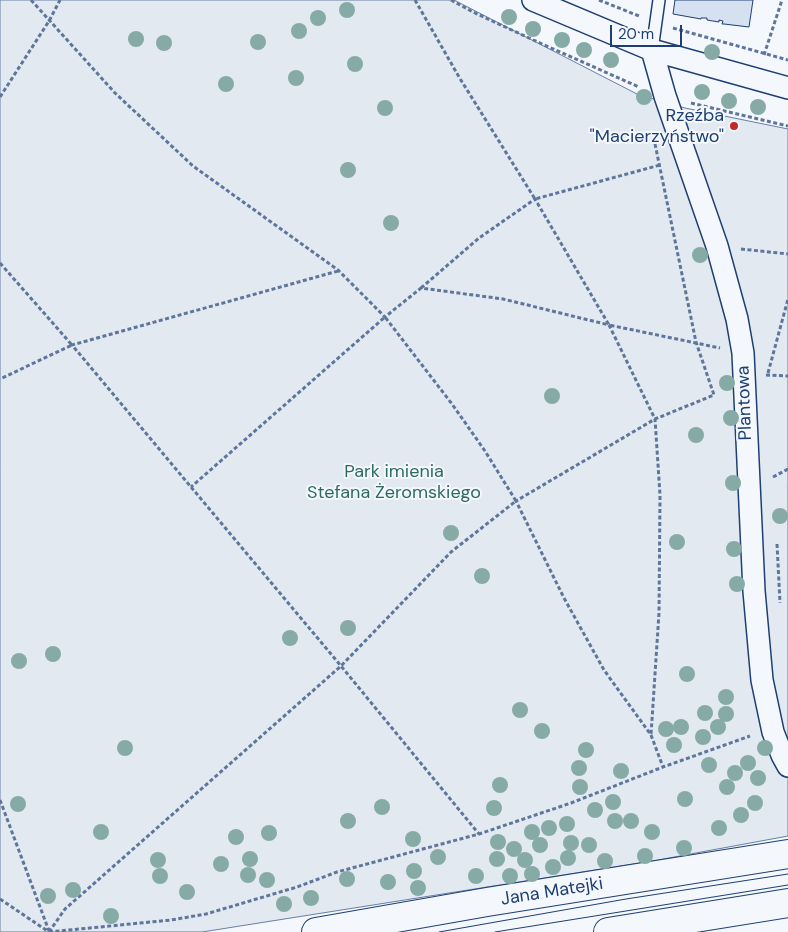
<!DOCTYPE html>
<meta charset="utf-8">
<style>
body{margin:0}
#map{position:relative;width:788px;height:932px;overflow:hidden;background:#f4f7fb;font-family:"DM Sans",sans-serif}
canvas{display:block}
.scale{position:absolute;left:610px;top:25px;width:72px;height:22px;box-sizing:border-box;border:2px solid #1d3f73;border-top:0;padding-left:6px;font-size:15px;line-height:18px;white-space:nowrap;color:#1d3f73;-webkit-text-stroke:4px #f4f7fb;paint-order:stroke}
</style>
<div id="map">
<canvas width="788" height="932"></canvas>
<div class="scale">20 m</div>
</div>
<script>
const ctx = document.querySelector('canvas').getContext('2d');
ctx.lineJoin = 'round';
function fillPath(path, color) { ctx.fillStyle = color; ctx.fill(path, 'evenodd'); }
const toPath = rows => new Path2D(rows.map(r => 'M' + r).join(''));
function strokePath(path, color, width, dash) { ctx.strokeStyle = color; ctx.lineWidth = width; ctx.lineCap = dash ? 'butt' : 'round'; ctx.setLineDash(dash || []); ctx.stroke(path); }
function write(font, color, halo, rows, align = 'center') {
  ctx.font = font + ' "DM Sans",sans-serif'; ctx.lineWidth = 4; ctx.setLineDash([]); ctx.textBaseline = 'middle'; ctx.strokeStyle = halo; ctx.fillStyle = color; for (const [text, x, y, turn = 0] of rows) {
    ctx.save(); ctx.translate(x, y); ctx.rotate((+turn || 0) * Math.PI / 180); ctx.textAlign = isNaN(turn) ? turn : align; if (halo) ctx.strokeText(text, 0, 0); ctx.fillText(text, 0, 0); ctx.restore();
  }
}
const green = toPath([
 [0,0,454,0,637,94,685,108,788,129,788,836,658,860,202,932,0,932,0,0]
]);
const building = toPath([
 [675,0,753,0,749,27,724,24,722,24,723,21,719,20,719,22,707,20,707,18,701,18,701,19,673,14,675,0]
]);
const path = toPath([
 [31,0,115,93,193,166,338,270,385,317,421,288,503,299,609,325,655,419,660,495,659,613,651,735],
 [415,0,459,77,535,199,660,165],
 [451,0,473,12,542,44,639,87],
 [599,0,639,16],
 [673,28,788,60],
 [764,55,782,0],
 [0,97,49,21,60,0],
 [691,103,788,126],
 [655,144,696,342,714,395,655,419,516,501,564,598,604,670,651,735,663,767],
 [741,249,788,254],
 [0,263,72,345,0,379],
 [338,271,72,345,341,666,479,834],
 [421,288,479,238,535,199,609,325,720,348],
 [768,373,788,299],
 [766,375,788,376],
 [773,477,788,469],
 [777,544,780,603],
 [0,800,49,931],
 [0,899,49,932],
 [49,932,65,909,341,666,451,552,516,501,485,451,452,404,385,317,191,487],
 [49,932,171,920,206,914,297,887,337,872,479,834,571,803,663,767,750,736]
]);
const service = toPath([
 [652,50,659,0]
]);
const minor = toPath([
 [533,0,652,50,788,88],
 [652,50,665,96,717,246,737,319,743,353,754,591,762,680,773,732,782,755,788,766]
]);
const tertiary = toPath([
 [316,932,487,902,788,854],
 [608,932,788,903]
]);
const tram = toPath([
 [439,932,626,899,788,874],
 [495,932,788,885]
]);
const trees = [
 [347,10],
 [509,17],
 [318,18],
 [533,29],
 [299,31],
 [136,39],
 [562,40],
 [258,42],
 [164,43],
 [584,50],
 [712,52],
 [611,60],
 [355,64],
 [296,78],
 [226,84],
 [702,92],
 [644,97],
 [729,101],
 [758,107],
 [385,108],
 [348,170],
 [391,223],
 [700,255],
 [727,383],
 [552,396],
 [731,418],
 [696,435],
 [733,483],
 [780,516],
 [451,533],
 [677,542],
 [734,549],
 [482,576],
 [737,584],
 [348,628],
 [290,638],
 [53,654],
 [19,661],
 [687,674],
 [726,697],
 [520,710],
 [705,713],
 [726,714],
 [681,727],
 [718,727],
 [666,729],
 [542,731],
 [703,737],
 [674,745],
 [125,748],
 [765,748],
 [586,750],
 [748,763],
 [709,765],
 [579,768],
 [621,771],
 [735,773],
 [758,778],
 [500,785],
 [580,787],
 [727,787],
 [685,799],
 [613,802],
 [755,803],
 [18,804],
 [382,807],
 [494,808],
 [595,810],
 [741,815],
 [348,821],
 [615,821],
 [631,821],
 [567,824],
 [549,828],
 [719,828],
 [101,832],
 [532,832],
 [652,832],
 [269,833],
 [236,837],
 [413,839],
 [498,842],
 [571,843],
 [540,845],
 [589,845],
 [684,848],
 [514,849],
 [645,856],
 [438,857],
 [568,858],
 [250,859],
 [497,859],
 [158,860],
 [525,860],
 [605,861],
 [221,864],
 [553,867],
 [414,871],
 [532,874],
 [248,875],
 [160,876],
 [476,876],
 [510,876],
 [347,879],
 [267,880],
 [388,882],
 [418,888],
 [73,890],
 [187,892],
 [48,896],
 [311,898],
 [284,904],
 [111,916]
];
const markers = [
 [734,126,5,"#c62828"]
];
const poiNames = [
 ["Rzeźba",724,116],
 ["\"Macierzyństwo\"",724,137]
];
const streetNames = [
 ["Plantowa",745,403,-92],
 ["Jana Matejki",552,892,-9]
];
const parkNames = [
 ["Park imienia",394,472],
 ["Stefana Żeromskiego",394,493]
];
fillPath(green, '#e3e9f0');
strokePath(green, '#687fa3', 1);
fillPath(building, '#d5e0f0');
strokePath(building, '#1d3f73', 1);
strokePath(service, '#1d3f73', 14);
strokePath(minor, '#1d3f73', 24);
strokePath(tertiary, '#1d3f73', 30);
strokePath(path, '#5e769c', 3, [4, 2.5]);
strokePath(service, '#f4f7fb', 11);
strokePath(minor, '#f4f7fb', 21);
strokePath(tertiary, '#f4f7fb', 28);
strokePath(tram, '#1d3f73', 1);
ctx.fillStyle = '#86aba6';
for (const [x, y] of trees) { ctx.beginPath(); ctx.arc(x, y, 8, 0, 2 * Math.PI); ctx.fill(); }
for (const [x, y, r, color] of markers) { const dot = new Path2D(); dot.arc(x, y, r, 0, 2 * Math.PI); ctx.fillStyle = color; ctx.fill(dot); strokePath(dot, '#f4f7fb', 2); }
write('18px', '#1d3f73', '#f4f7fb', poiNames, 'right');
write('18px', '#1d3f73', '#f4f7fb', streetNames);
write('18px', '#2c6c60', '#f4f7fb', parkNames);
</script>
